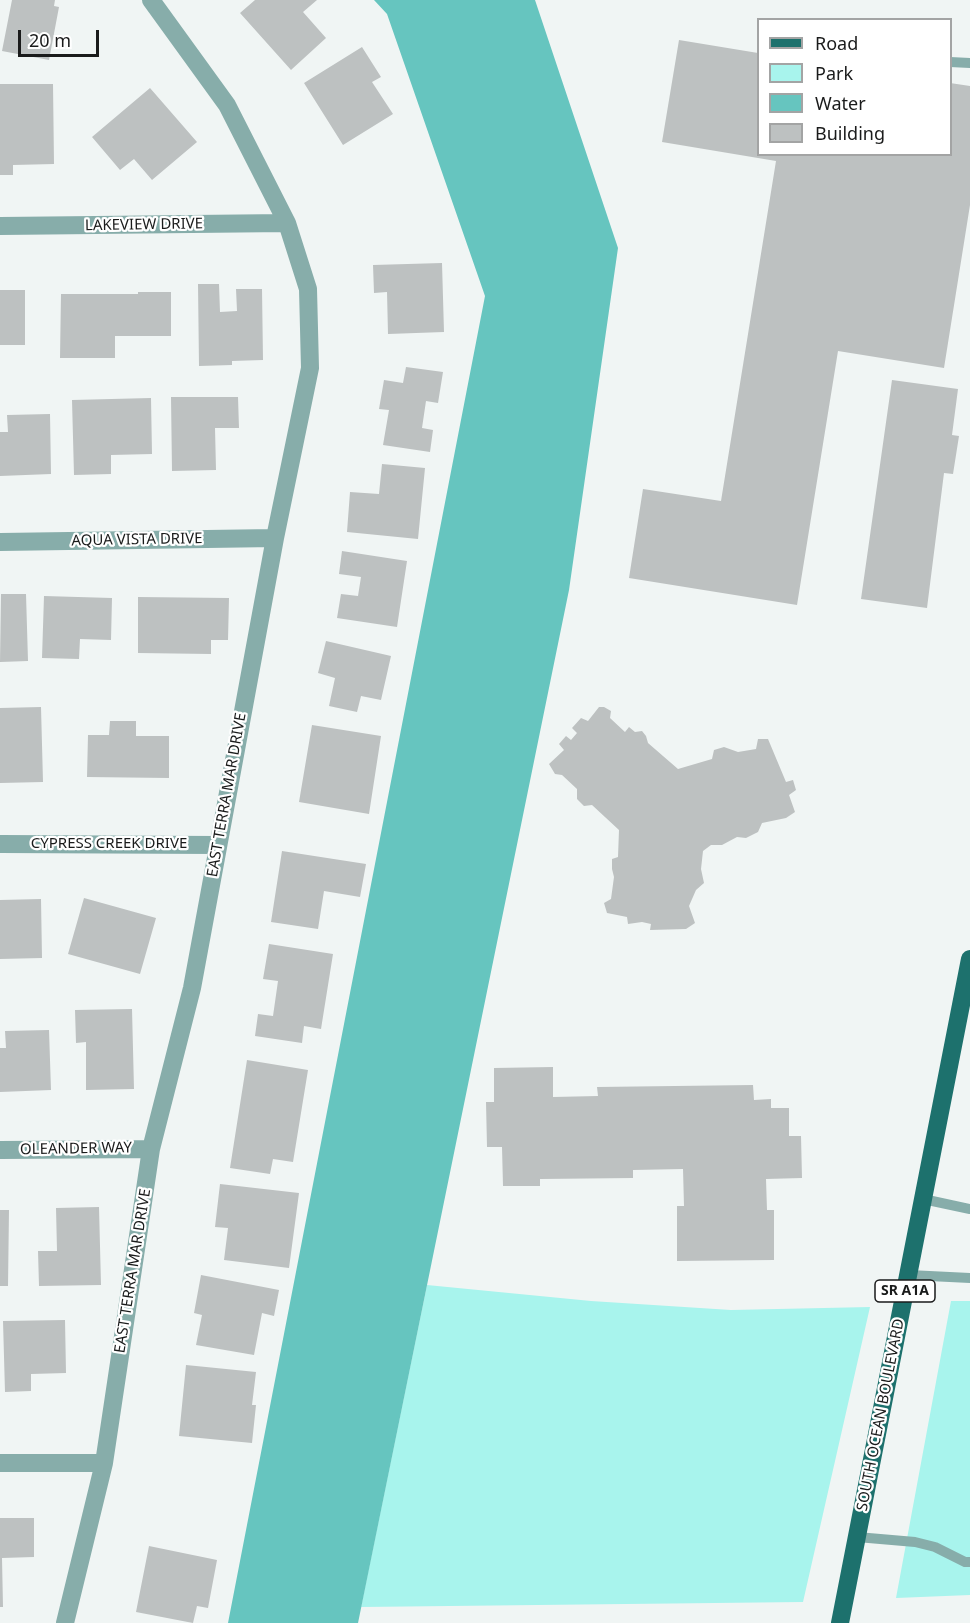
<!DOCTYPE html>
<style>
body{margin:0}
#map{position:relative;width:970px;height:1623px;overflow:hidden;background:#f0f5f4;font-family:"Noto Sans",sans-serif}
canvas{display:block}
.legend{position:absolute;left:757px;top:18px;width:195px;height:138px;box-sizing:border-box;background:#fff;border:2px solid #a3a4a4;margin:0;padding:8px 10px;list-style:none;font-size:18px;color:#1a1b1b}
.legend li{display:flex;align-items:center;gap:12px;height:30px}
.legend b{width:30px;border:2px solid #a3a4a4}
.scale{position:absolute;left:18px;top:30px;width:81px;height:27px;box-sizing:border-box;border:3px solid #1a1b1b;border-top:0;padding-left:8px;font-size:18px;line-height:21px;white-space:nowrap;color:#1a1b1b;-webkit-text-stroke:4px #fff;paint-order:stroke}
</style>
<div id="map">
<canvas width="970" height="1623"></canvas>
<ul class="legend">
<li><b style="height:8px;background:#1d716d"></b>Road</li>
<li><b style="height:16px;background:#a8f4ed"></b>Park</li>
<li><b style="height:16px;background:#66c5bf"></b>Water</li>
<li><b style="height:16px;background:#bdc1c1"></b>Building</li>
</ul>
<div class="scale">20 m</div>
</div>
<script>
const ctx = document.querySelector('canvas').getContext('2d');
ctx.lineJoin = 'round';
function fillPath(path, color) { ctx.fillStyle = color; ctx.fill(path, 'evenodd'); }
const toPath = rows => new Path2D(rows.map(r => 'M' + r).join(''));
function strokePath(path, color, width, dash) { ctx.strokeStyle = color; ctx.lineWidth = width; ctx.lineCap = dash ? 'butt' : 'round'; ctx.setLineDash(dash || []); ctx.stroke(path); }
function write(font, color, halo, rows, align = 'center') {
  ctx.font = font + ' "Noto Sans",sans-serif'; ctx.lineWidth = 4.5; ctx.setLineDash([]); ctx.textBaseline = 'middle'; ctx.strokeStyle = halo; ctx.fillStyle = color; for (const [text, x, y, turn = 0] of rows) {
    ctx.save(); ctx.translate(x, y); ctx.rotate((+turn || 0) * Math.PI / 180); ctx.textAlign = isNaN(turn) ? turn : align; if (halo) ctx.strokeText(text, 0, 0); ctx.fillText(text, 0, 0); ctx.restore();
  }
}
const green = toPath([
 [427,1285,591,1301,731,1310,870,1307,803,1602,361,1607],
 [951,1301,970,1301,970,1595,896,1598]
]);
const water = toPath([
 [374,0,535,0,618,248,569,590,358,1623,228,1623,485,296,387,14]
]);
const building = toPath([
 [12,0,55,0,54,6,59,7,49,60,2,51],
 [255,0,317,0,303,12,326,38,291,70,240,13],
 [679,40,758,53,758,154,950,154,950,83,970,86,970,205,944,368,838,351,797,605,629,578,643,489,721,501,776,161,662,142],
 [362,47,381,77,372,82,393,114,343,145,304,83],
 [0,84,53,84,54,164,13,165,13,175,0,175],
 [150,88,197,142,152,180,134,159,120,170,92,137],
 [442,263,444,332,388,334,387,292,374,293,373,265],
 [198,284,219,284,220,312,237,311,236,289,262,289,263,360,232,361,232,365,199,366],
 [0,290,25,290,25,345,0,345],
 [138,292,171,292,171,336,115,336,115,358,60,358,61,294,138,294],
 [406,367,443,372,438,403,426,401,422,428,433,430,430,452,383,445,389,410,379,409,384,380,403,383],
 [892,380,958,389,952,435,959,436,953,474,944,473,927,608,861,599],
 [171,397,238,397,239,428,215,428,216,470,172,471],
 [151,398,152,454,111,455,111,474,74,475,72,400],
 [50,414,51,474,0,476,0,432,8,432,7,415],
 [382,464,425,468,418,539,347,532,350,492,379,494],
 [342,551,407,561,397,627,337,618,341,594,358,596,361,577,339,574],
 [1,594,26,594,28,661,0,662],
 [44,596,112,598,111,640,80,639,79,659,42,658],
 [138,597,229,598,228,640,211,640,211,654,138,653],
 [326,641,391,656,381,700,361,696,357,712,329,706,335,678,318,673],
 [41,707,43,782,0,783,0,708],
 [599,707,604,707,611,711,610,718,625,732,629,727,635,732,642,731,646,736,648,743,678,769,712,759,714,750,724,747,738,752,756,749,758,739,768,739,786,782,793,780,796,790,789,795,795,812,786,818,762,823,758,832,746,838,737,837,722,845,711,845,703,851,701,869,704,883,696,890,689,906,695,923,686,929,650,930,651,924,642,922,628,924,627,917,607,913,604,903,611,899,614,877,612,869,612,859,618,857,619,830,592,805,584,806,577,799,577,789,562,775,555,774,549,764,564,750,559,744,566,736,571,740,577,733,572,728,581,718,588,721],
 [110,721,136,721,136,736,169,736,169,778,87,777,88,735,109,735],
 [312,725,381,736,369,814,299,802],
 [282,851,366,864,360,897,324,891,318,929,271,922],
 [84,898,156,918,140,974,68,954],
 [41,899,42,958,0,959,0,900],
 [269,944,333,954,321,1029,304,1026,302,1043,255,1036,258,1014,273,1016,278,981,263,979],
 [132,1009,134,1089,86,1090,86,1042,76,1043,75,1010],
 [49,1030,51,1090,0,1092,0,1048,6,1048,5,1031],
 [247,1060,308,1070,293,1162,273,1159,270,1174,230,1168],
 [553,1067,553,1097,598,1096,597,1087,753,1085,754,1100,771,1099,771,1108,789,1108,789,1136,801,1136,802,1178,766,1179,767,1210,774,1210,774,1260,677,1261,677,1206,684,1206,683,1169,633,1170,633,1178,540,1179,540,1186,503,1186,502,1147,487,1147,486,1102,494,1102,494,1068],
 [220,1184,299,1193,289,1268,224,1260,228,1228,215,1227],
 [99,1207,101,1285,39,1286,38,1251,57,1251,56,1208],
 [0,1210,9,1210,8,1286,0,1286],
 [201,1275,279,1290,274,1316,262,1313,254,1355,196,1345,202,1315,194,1313],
 [65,1320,66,1373,31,1374,31,1391,5,1392,3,1321],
 [186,1365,256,1372,252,1405,256,1405,252,1443,179,1436],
 [0,1518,34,1518,34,1557,2,1558,3,1607,0,1607],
 [149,1546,217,1560,208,1608,197,1606,193,1623,136,1612]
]);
const service = toPath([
 [950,62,970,63],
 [923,1199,970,1209],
 [909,1275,970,1278],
 [857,1537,915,1542,935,1547,965,1562,970,1562]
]);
const minor = toPath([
 [0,226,287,223],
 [0,542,275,538],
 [0,844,217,845],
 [0,1150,151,1149],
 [0,1463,104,1463],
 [65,1623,104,1463,151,1149,192,988,275,538,310,368,308,289,287,223,227,105,151,0]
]);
const primary = toPath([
 [840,1623,970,959]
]);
const shields = [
 [905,1291,60]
];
const shieldNames = [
 ["SR A1A",905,1291]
];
const streetNames = [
 ["LAKEVIEW DRIVE",144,225,-1],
 ["AQUA VISTA DRIVE",137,540,-1],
 ["EAST TERRA MAR DRIVE",227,795,-80],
 ["CYPRESS CREEK DRIVE",109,844],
 ["OLEANDER WAY",76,1149,-1],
 ["EAST TERRA MAR DRIVE",133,1271,-81],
 ["SOUTH OCEAN BOULEVARD",881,1415,-79]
];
fillPath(green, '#a8f4ed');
fillPath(water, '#66c5bf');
fillPath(building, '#bdc1c1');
strokePath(service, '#87adaa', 10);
strokePath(minor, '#87adaa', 18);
strokePath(primary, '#1d716d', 18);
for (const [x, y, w] of shields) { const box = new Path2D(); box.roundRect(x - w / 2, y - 11, w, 22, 4.5); ctx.fillStyle = '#fff'; ctx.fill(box); strokePath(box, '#1a1b1b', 1.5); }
write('bold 14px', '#1a1b1b', null, shieldNames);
write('15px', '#1a1b1b', '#fff', streetNames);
</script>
